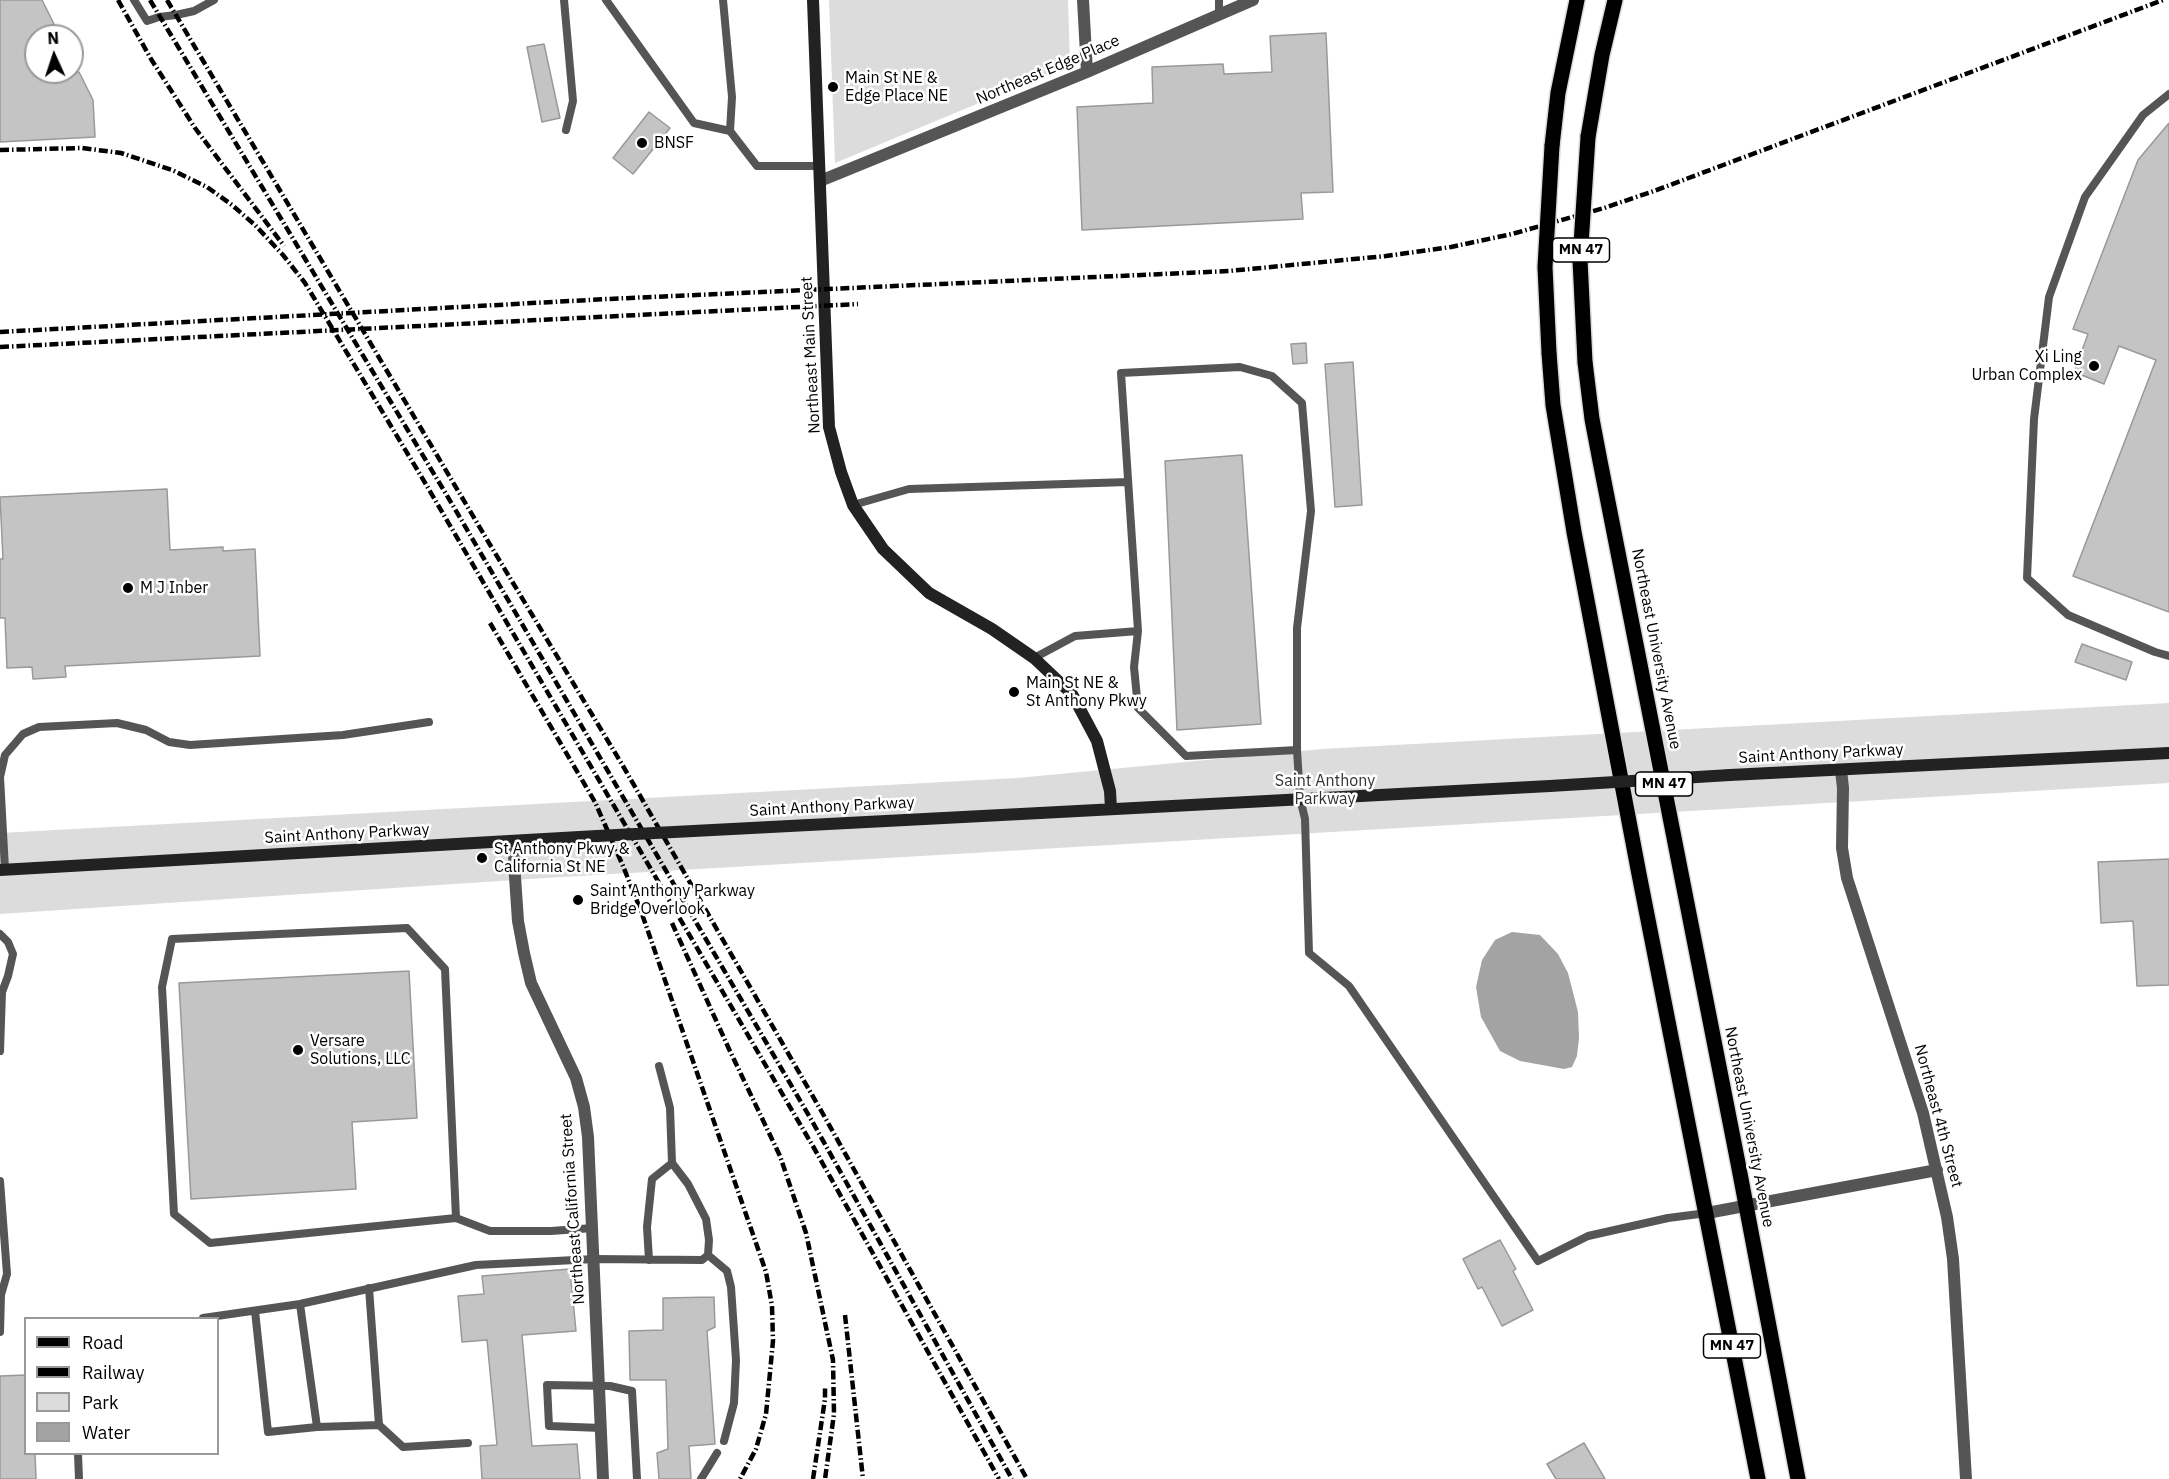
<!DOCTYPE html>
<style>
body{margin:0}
#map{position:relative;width:2169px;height:1479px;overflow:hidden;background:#fff;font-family:"IBM Plex Sans",sans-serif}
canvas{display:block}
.legend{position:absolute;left:24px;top:1317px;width:195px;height:138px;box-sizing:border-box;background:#fff;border:2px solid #999;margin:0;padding:8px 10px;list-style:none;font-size:18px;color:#000}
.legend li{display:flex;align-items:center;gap:12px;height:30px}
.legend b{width:30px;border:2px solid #999}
.north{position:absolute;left:24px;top:24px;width:60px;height:60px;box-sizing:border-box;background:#fff;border:2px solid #999;border-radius:50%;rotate:357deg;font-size:16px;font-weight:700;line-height:24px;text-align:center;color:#000}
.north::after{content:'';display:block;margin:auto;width:21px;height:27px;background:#000;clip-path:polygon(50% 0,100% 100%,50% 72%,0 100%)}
</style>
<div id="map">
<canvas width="2169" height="1479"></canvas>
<ul class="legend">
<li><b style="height:8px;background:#000"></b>Road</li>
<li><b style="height:8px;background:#000"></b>Railway</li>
<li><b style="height:16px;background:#dcdcdc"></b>Park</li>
<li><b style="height:16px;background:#a3a3a3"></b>Water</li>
</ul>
<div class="north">N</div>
</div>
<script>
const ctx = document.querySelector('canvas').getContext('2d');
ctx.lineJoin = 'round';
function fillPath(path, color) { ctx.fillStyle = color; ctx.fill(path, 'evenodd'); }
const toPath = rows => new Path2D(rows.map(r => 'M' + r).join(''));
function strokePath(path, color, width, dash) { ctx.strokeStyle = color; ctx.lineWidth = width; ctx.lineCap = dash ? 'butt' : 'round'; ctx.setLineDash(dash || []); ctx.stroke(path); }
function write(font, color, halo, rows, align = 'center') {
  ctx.font = font + ' "IBM Plex Sans",sans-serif'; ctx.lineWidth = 5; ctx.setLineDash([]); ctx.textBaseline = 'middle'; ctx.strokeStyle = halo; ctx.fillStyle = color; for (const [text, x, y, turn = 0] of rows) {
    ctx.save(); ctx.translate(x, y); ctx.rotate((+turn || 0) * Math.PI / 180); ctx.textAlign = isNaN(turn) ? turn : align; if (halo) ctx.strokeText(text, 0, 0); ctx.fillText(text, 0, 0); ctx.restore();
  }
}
const green = toPath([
 [829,0,1068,0,1070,65,835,163],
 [2169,703,2169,783,545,878,0,914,0,833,1017,778,1322,749]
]);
const water = toPath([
 [1512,932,1540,935,1558,954,1568,973,1578,1012,1579,1038,1577,1056,1572,1067,1564,1069,1520,1061,1500,1051,1481,1017,1476,987,1482,960,1495,940]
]);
const building = toPath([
 [0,0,42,0,60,36,36,36,36,72,79,72,93,100,95,137,0,142,0,0],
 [1326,33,1333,192,1301,193,1303,219,1082,230,1077,107,1153,103,1152,67,1223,64,1224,74,1272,72,1270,36,1326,33],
 [544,44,560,118,542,122,527,47,544,44],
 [649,112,670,128,633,174,613,158,649,112],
 [2169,123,2169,612,2073,576,2156,360,2119,346,2104,384,2074,372,2088,334,2073,329,2138,160,2169,123],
 [1306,343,1307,363,1293,364,1291,344,1306,343],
 [1353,362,1362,505,1335,507,1325,364,1353,362],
 [1242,455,1261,724,1177,730,1165,461,1242,455],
 [167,489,170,550,223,547,223,551,255,549,260,656,65,666,66,677,33,679,32,667,7,668,5,618,0,618,0,559,3,559,0,497,167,489],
 [2082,644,2132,662,2126,680,2075,662,2082,644],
 [2169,859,2169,985,2137,986,2133,921,2101,923,2098,862,2169,859],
 [409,971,417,1118,352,1122,356,1189,191,1199,179,983,409,971],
 [1500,1240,1516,1269,1513,1271,1533,1310,1502,1326,1482,1287,1478,1289,1463,1259,1500,1240],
 [570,1269,576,1331,522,1335,532,1446,577,1444,580,1479,482,1479,480,1446,497,1445,487,1340,462,1342,458,1296,484,1294,482,1276,570,1269],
 [714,1297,715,1327,707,1331,715,1444,689,1446,691,1479,659,1479,657,1453,668,1449,666,1380,630,1380,629,1331,663,1330,663,1298,714,1297],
 [26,1375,26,1454,35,1454,36,1479,0,1479,0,1376,26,1375],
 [1584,1443,1605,1479,1556,1479,1547,1464,1584,1443]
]);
const lane = toPath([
 [134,0,147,21,159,17,176,15,194,11,214,0],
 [564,0,573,101,566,130],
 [606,0,694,123,730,131,757,166,819,166],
 [723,0,732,97,730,131],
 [1219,0,1219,16],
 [2169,94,2143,115,2085,197,2049,297,2034,419,2027,578,2068,615,2155,652,2169,656],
 [853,505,909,489,1128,482],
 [1138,631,1121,373,1240,367,1272,376,1302,403,1311,511,1297,628,1297,750],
 [1034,658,1075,636,1138,631,1134,667,1138,708,1186,756,1297,750,1300,798,1305,819,1309,953,1349,986,1538,1261,1588,1236,1668,1218,1707,1213],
 [5,869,0,777,5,755,23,734,39,727,117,723,146,730,169,742,190,745,343,735,429,722],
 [0,934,8,942,13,954,8,976,2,992,0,1051],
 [0,1181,7,1274,1,1295,0,1332],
 [456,1218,210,1243,174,1214,162,987,172,939,407,928,445,969,456,1218,490,1231,551,1231,593,1228],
 [708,1255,727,1271,731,1287,736,1360,734,1403,724,1441],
 [649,1260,647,1227,652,1179,672,1163],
 [369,1288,379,1425],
 [300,1304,317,1427,379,1425,403,1447,468,1443],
 [255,1311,268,1432,317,1427],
 [203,1318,300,1304,476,1265,595,1259,702,1260,708,1255,709,1240,706,1219,688,1184,672,1163,670,1108,659,1066],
 [601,1428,549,1426,547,1385,610,1386,632,1391,637,1479],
 [78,1454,79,1479],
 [701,1479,717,1453]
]);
const street = toPath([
 [1083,0,1087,72],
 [820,181,1087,72,1253,0],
 [1841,770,1843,788,1842,848,1847,878,1923,1113,1947,1217,1953,1259,1966,1479],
 [515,841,514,862,518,921,524,953,531,983,576,1078,584,1107,588,1137,603,1479],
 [1707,1213,1937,1170]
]);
const secondary = toPath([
 [813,0,829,427,841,472,853,505,883,549,929,593,992,629,1034,658,1072,694,1097,741,1110,791,1111,809],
 [1730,775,2169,753],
 [1040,813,1550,786],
 [0,870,597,836]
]);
const primary = toPath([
 [1588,137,1602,55,1615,0],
 [1552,146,1558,93,1577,0],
 [1549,353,1553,405,1574,532,1639,874,1758,1479],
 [1585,362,1592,419,1600,461,1738,1163,1798,1479]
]);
const rail = toPath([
 [118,0,151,59,195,128,284,246],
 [150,0,455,509,812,1121,1012,1479],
 [167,0,489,543,623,766,823,1114,1027,1479],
 [0,150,82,148,121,153,172,170,207,187,232,205,255,225,283,255,305,283,424,481,814,1148,999,1479],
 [0,332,607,299,1229,271,1386,256,1451,247,1512,234,1604,208,1654,191,2163,0],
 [0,347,858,304],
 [490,623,595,802,623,866,641,911,766,1272,772,1306,773,1341,766,1414,756,1449,740,1479],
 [672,923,729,1049,780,1156,806,1233,833,1360,834,1414,825,1479],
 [845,1315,863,1479],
 [813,1479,825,1399,825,1386]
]);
const secondaryBridge = toPath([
 [1550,786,1730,775],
 [597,836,1040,813]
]);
const primaryBridge = toPath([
 [1549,353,1545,267,1552,146],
 [1585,362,1580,260,1588,137]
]);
const markers = [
 [833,87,6,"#000"],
 [642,143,6,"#000"],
 [2094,366,6,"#000"],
 [128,588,6,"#000"],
 [1014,692,6,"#000"],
 [482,858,6,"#000"],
 [578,900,6,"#000"],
 [298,1050,6,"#000"]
];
const shields = [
 [1581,250,57],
 [1664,784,57],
 [1732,1346,57]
];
const shieldNames = [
 ["MN 47",1581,250],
 ["MN 47",1664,784],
 ["MN 47",1732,1346]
];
const streetNames = [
 ["Northeast Edge Place",1048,70,-23],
 ["Northeast Main Street",811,355,-93],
 ["Northeast University Avenue",1656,649,79],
 ["Saint Anthony Parkway",1821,754,-3],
 ["Saint Anthony Parkway",832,807,-3],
 ["Saint Anthony Parkway",347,834,-3],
 ["Northeast 4th Street",1938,1116,75],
 ["Northeast University Avenue",1749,1127,79],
 ["Northeast California Street",573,1209,-94]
];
const poiNames = [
 ["Main St NE &",845,78],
 ["Edge Place NE",845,96],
 ["BNSF",654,143],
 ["Xi Ling",2082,357,"right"],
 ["Urban Complex",2082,375,"right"],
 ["M J Inber",140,588],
 ["Main St NE &",1026,683],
 ["St Anthony Pkwy",1026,701],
 ["St Anthony Pkwy &",494,849],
 ["California St NE",494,867],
 ["Saint Anthony Parkway",590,891],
 ["Bridge Overlook",590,909],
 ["Versare",310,1041],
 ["Solutions, LLC",310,1059]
];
const parkNames = [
 ["Saint Anthony",1325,781],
 ["Parkway",1325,799]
];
fillPath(green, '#dcdcdc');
fillPath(water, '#a3a3a3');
fillPath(building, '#c4c4c4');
strokePath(building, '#999', 1.5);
strokePath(primary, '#dbdbdb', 18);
strokePath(lane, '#555', 8);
strokePath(street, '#555', 12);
strokePath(secondary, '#222', 12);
strokePath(primary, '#000', 15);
strokePath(rail, '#000', 4.5, [9, 3, 1.5, 3]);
strokePath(primaryBridge, '#dbdbdb', 18, []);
strokePath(secondaryBridge, '#222', 12);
strokePath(primaryBridge, '#000', 15);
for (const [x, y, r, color] of markers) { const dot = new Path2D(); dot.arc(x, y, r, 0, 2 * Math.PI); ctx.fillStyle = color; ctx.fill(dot); strokePath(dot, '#fff', 2); }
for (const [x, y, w] of shields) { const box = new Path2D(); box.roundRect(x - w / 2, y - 12, w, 24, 4.5); ctx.fillStyle = '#fff'; ctx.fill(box); strokePath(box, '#000', 1.5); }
write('bold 15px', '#000', null, shieldNames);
write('16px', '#000', '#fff', streetNames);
write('16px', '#000', '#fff', poiNames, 'left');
write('16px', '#333', '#fff', parkNames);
</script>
